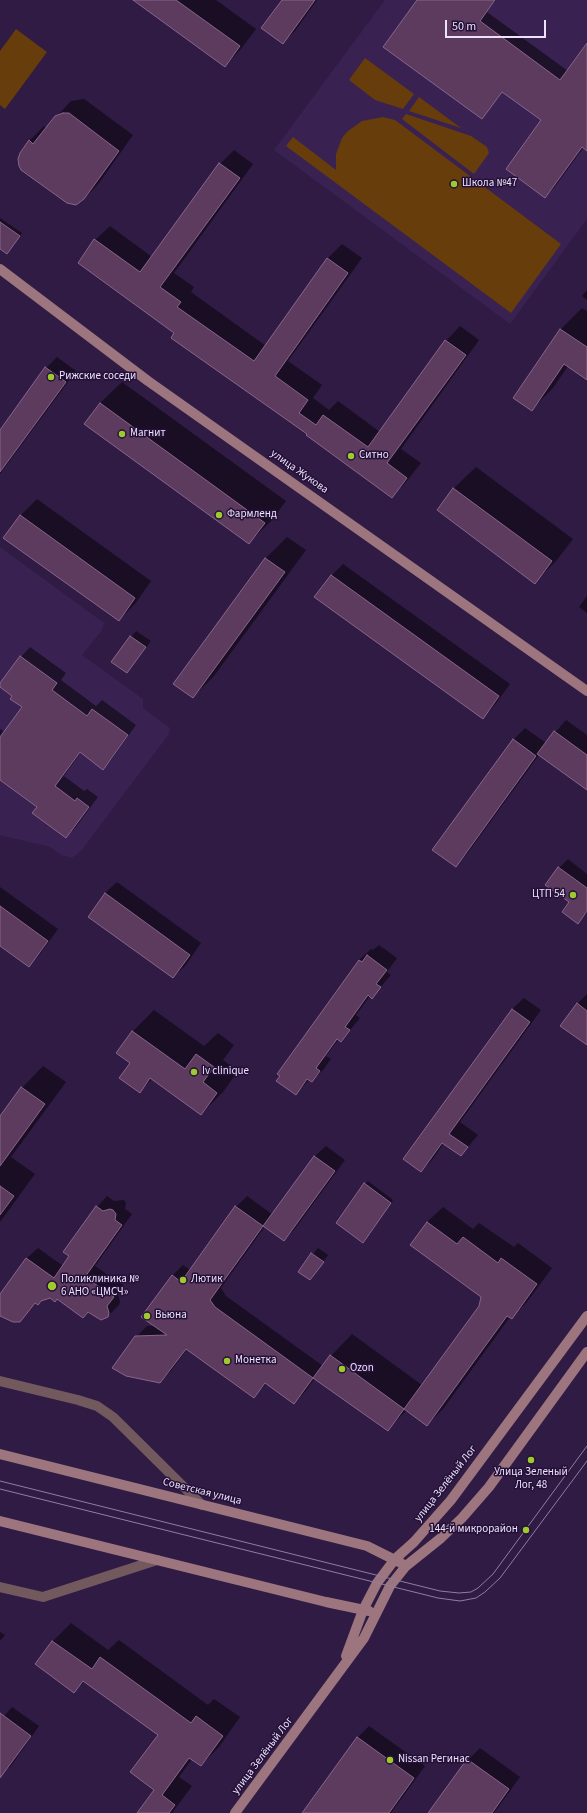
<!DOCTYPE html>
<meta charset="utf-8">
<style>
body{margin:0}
#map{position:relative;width:587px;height:1813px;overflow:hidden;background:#2f1b43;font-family:"Source Sans 3",sans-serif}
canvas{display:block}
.scale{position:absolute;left:445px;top:20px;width:101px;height:18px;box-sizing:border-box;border:2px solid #ece2fc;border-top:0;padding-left:5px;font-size:12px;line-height:14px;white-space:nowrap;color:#ece2fc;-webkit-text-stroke:3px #251138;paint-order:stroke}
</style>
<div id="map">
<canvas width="587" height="1813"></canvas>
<div class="scale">50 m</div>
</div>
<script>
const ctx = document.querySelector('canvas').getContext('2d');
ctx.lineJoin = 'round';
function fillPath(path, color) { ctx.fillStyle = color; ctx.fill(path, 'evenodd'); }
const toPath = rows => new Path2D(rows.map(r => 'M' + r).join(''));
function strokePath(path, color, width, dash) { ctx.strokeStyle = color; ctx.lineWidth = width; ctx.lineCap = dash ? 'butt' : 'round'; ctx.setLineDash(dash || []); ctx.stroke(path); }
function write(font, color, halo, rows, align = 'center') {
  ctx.font = font + ' "Source Sans 3",sans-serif'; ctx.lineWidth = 3; ctx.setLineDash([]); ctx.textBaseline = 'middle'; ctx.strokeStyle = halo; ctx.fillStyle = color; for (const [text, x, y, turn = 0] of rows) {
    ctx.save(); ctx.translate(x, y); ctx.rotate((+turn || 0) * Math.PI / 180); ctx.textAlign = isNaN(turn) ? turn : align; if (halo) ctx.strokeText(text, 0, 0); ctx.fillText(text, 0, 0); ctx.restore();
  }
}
const built = toPath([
 [385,0,587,0,587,219,510,324,274,150],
 [0,547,104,623,102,630,82,655,143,699,143,708,170,728,169,734,81,851,72,858,61,855,50,847,0,835]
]);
const green = toPath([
 [16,29,47,52,5,109,0,105,0,51],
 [365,58,414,94,403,109,375,100,349,80],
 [419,97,461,128,409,111],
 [406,114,471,136,487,147,489,153,474,174,402,119],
 [383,117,395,120,561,244,511,313,286,146,293,137,336,170,336,154,342,138,348,131,362,121]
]);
const shadow = toPath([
 [134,0,216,0,256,29,241,49,225,66],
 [283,0,317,0,295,31,283,42],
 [418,0,496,0,487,12,568,71,587,45,587,149,584,147,554,188,545,197,543,120,503,91,482,117],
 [84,99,133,135,99,183,84,199,29,141,44,126,46,128,71,101],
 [234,150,253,164,174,273,194,287,191,292,266,346,328,258,342,244,362,258,288,361,322,385,313,398,329,410,338,401,380,432,446,341,460,326,479,340,401,449,421,463,406,482,392,497,176,333,95,240,110,226,152,257,220,164],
 [0,218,22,233,10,250,0,247],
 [587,290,587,300,582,296],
 [582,308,587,311,587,378,568,366,553,388,532,409,561,329],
 [57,357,76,371,0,474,0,431,46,368],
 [122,382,286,501,271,521,249,543,86,424,100,403],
 [476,467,573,539,556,561,535,582,438,510,454,488],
 [37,499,151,581,135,604,119,620,5,538,21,515],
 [287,537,306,550,214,676,193,697,175,684,266,558],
 [343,564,510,684,494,706,483,718,332,575],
 [587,596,587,613,579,607],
 [136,631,151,641,127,672,131,637],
 [30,647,66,673,61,680,96,706,102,700,136,725,112,759,103,768,81,752,64,776,84,791,87,789,98,797,76,827,66,837,38,807,0,779,0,729,5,732,23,707,14,696,0,685,21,657],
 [566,720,587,735,587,789,539,755,467,854,456,866,513,740,525,728,546,743],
 [568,859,587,874,587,913,577,922,559,868],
 [117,882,201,943,185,966,173,977,105,893],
 [0,887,58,929,40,954,29,966,0,945],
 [379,945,397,958,387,972,391,975,372,997,370,996,356,1015,360,1018,341,1041,339,1039,326,1056,331,1059,323,1070,312,1081,309,1080,296,1094,278,1073,359,960,371,949,373,950],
 [587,994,587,1044,577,1004],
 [524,998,541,1010,460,1122,478,1135,461,1155,444,1143,432,1160,421,1171,512,1009],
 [154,1010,204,1046,218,1033,234,1045,223,1060,238,1071,223,1092,201,1114,153,1078,140,1091,131,1063,117,1053,133,1031],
 [43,1066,66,1082,11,1157,35,1174,0,1222,0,1118,22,1088],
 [326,1146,345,1160,294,1230,284,1240,265,1226,221,1288,226,1296,323,1366,331,1356,352,1334,422,1385,479,1306,483,1297,427,1222,443,1207,473,1229,479,1223,514,1247,518,1243,552,1268,527,1302,511,1318,510,1317,443,1409,427,1425,407,1410,387,1430,315,1378,305,1392,294,1403,267,1383,254,1397,187,1349,171,1371,160,1382,136,1337,147,1326,155,1326,172,1276,183,1265,190,1270,236,1207,247,1196,273,1215,315,1156],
 [368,1181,393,1200,365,1239,365,1184],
 [107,1196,114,1201,124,1200,126,1203,125,1209,132,1214,95,1266,124,1286,118,1294,120,1302,119,1305,108,1316,88,1311,58,1298,50,1297,44,1299,38,1304,36,1302,19,1321,13,1321,0,1315,0,1296,27,1258,38,1248,63,1266,97,1207],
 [318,1248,328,1255,310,1279,299,1271],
 [71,1623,108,1650,119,1640,208,1705,214,1699,240,1717,219,1747,201,1765,192,1759,179,1777,192,1786,172,1813,138,1813,155,1789,159,1735,85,1681,74,1692,37,1664,53,1641],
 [0,1632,5,1635,0,1641],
 [12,1707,39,1726,11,1766,2,1774,0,1773,0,1721],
 [369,1726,425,1766,391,1813,303,1813,358,1737],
 [480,1748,520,1777,494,1813,429,1813,468,1760]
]);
const building = toPath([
 [133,0,176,0,240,46,225,67,133,0],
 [282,0,315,0,283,44,261,28,282,0],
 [417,0,495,0,480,21,560,80,587,43,587,151,582,147,545,198,506,169,541,120,502,92,482,119,383,47,417,0],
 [63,113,69,113,119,151,84,199,76,205,67,203,21,170,19,166,18,159,20,153,29,140,33,144,55,116,63,113],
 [219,163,240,178,160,287,181,302,177,307,254,361,327,258,348,273,275,376,308,400,299,413,316,425,323,415,368,447,445,340,466,355,387,463,407,478,392,498,306,435,307,434,171,338,174,333,78,263,94,239,140,272,219,163],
 [0,222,20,236,7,254,0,249,0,222],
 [560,329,587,347,587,380,564,364,532,411,513,398,560,329],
 [45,367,66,382,0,472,0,430,45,367],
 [100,403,265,523,249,544,84,424,100,403],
 [453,488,552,561,535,584,437,510,453,488],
 [20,515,135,598,119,621,3,538,20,515],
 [265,558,285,572,193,698,173,684,265,558],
 [331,575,499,696,483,719,314,597,331,575],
 [130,636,146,647,127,673,111,662,130,636],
 [20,656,57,683,52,690,87,716,92,709,128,735,103,770,80,752,55,786,75,801,77,798,89,807,66,838,32,813,37,807,0,780,0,737,22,707,10,699,12,696,0,687,0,683,20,656],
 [554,731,587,755,587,790,537,754,554,731],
 [513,739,536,756,456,867,432,850,513,739],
 [558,867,587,888,587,911,578,924,562,912,569,902,545,885,558,867],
 [105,893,190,955,173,978,88,917,105,893],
 [0,906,48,941,29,967,0,946,0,906],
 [367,955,387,970,376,984,381,987,372,999,368,995,345,1027,350,1030,341,1042,337,1039,316,1068,320,1071,312,1082,307,1079,296,1095,276,1081,280,1076,277,1074,359,960,362,962,367,955],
 [577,1003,587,1011,587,1045,560,1026,577,1003],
 [512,1009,530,1022,449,1134,468,1147,461,1156,442,1143,421,1172,403,1159,512,1009],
 [132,1031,185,1069,196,1054,214,1067,203,1082,217,1093,201,1115,150,1078,140,1093,119,1078,130,1063,116,1053,132,1031],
 [21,1087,45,1104,0,1166,0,1116,21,1087],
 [314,1156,335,1171,284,1241,263,1226,314,1156],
 [364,1183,391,1203,363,1243,336,1223,364,1183],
 [0,1186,14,1196,0,1215,0,1186],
 [96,1206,103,1211,110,1209,113,1210,116,1214,115,1220,122,1225,85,1277,114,1297,107,1306,109,1313,108,1317,101,1320,88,1312,83,1318,57,1299,55,1302,50,1298,41,1301,38,1305,35,1303,20,1322,13,1322,0,1316,0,1294,26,1258,54,1278,69,1256,63,1252,96,1206],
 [235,1206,263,1226,210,1300,215,1307,313,1378,294,1404,265,1383,254,1398,186,1349,160,1383,126,1376,112,1368,135,1336,167,1335,141,1317,172,1275,181,1282,235,1206],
 [427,1222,457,1244,463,1237,498,1263,501,1258,537,1284,512,1319,507,1316,427,1426,404,1409,479,1306,481,1297,410,1245,427,1222],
 [311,1253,324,1262,310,1280,298,1272,311,1253],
 [330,1355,404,1409,388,1431,313,1378,330,1355],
 [52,1641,92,1669,100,1657,191,1723,196,1716,223,1736,201,1766,189,1758,162,1795,175,1805,169,1813,137,1813,154,1790,130,1772,158,1735,83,1681,74,1693,35,1664,52,1641],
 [0,1713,31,1736,0,1778,0,1713],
 [357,1737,414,1778,389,1813,302,1813,357,1737],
 [467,1759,509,1789,492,1813,428,1813,467,1759]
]);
const street = toPath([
 [0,1381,78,1400,97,1406,113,1417,202,1505],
 [0,1587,43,1597,157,1560]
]);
const secondary = toPath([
 [0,269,148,381,587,691],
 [0,1454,367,1546,401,1563],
 [0,1521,326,1602,369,1611],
 [346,1656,363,1610,377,1583,395,1559,414,1542,451,1500,587,1316],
 [235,1813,364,1638,390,1586,406,1566,441,1538,462,1518,489,1487,587,1352]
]);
const tram = toPath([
 [0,1481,440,1591,459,1593,471,1592,478,1588,493,1574,587,1446],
 [0,1489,438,1598,460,1601,476,1598,485,1592,500,1578,587,1461]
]);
const markers = [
 [454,184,4,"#9fca2d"],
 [51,377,4,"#9fca2d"],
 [122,434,4,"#9fca2d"],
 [351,456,4,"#9fca2d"],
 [219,515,4,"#9fca2d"],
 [573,895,4,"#9fca2d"],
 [194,1072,4,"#9fca2d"],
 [183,1280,4,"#9fca2d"],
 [52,1286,5,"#9fca2d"],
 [147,1316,4,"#9fca2d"],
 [227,1361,4,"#9fca2d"],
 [342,1369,4,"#9fca2d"],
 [531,1460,4,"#9fca2d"],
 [526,1530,4,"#9fca2d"],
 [390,1760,4,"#9fca2d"]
];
const poiNames = [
 ["Школа №47",462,184],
 ["Рижские соседи",59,377],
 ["Магнит",130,434],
 ["Ситно",359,456],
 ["Фармленд",227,515],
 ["ЦТП 54",565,895,"right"],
 ["Iv clinique",202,1072],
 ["Поликлиника №",61,1280],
 ["6 АНО «ЦМСЧ»",61,1293],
 ["Лютик",191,1280],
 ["Вьюна",155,1316],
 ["Монетка",235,1361],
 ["Ozon",350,1369],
 ["Улица Зеленый",531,1473,"center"],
 ["Лог, 48",531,1486,"center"],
 ["144-й микрорайон",518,1530,"right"],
 ["Nissan Регинас",398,1760]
];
const streetNames = [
 ["улица Жукова",299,472,35],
 ["улица Зелёный Лог",446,1484,-52],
 ["Советская улица",202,1492,14],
 ["улица Зелёный Лог",263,1756,-53]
];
fillPath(built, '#392251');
fillPath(green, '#673d0b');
fillPath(shadow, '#0007');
fillPath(building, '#5d3b5f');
strokePath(building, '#89658c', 1);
strokePath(street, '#72595e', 10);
strokePath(secondary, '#9c757e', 10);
strokePath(tram, '#8e7fa0', 1);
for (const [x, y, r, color] of markers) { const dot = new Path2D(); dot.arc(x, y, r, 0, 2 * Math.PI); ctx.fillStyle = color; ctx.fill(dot); strokePath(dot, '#251138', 1.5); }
write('11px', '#ece2fc', '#251138', poiNames, 'left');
write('11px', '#ece2fc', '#251138', streetNames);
</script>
